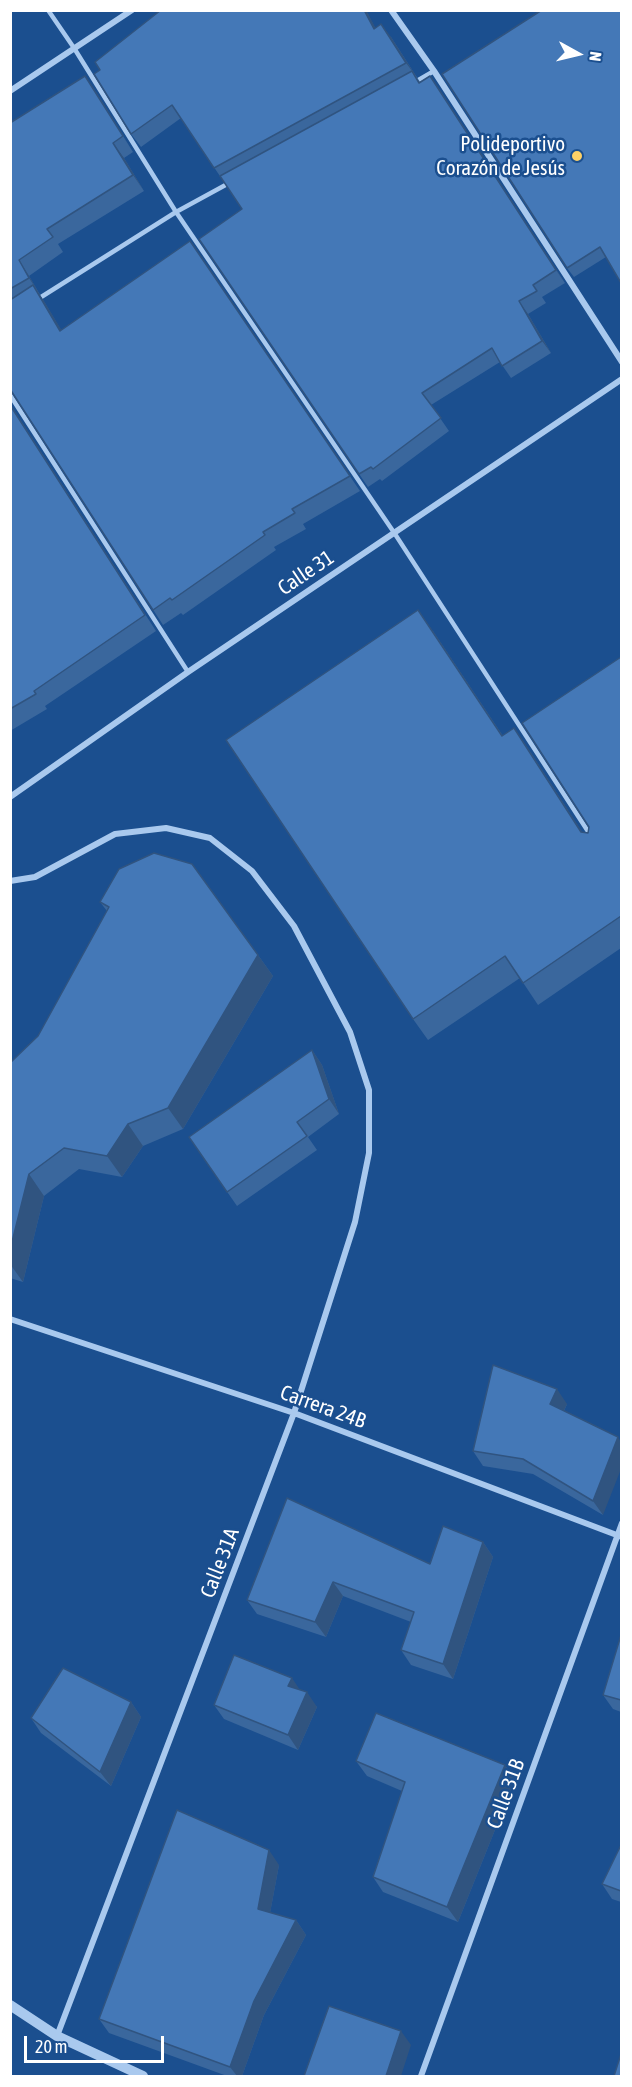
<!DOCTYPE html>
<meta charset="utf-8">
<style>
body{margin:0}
#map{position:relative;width:632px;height:2087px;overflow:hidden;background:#1b4f8f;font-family:"Asap Condensed",sans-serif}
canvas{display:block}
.frame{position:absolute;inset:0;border:12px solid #fff;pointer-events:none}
.north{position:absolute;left:548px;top:24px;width:60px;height:60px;-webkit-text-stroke:4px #1b4f8f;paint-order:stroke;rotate:98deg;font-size:16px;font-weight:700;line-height:24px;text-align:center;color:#fff}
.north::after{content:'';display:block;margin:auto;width:21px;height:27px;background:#fff;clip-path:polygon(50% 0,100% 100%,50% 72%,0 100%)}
.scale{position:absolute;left:24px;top:2036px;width:140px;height:27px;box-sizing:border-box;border:3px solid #fff;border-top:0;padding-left:8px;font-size:18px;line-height:21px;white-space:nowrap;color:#fff;-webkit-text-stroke:4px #1b4f8f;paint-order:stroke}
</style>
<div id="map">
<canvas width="632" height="2087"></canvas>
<div class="frame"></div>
<div class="north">N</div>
<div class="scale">20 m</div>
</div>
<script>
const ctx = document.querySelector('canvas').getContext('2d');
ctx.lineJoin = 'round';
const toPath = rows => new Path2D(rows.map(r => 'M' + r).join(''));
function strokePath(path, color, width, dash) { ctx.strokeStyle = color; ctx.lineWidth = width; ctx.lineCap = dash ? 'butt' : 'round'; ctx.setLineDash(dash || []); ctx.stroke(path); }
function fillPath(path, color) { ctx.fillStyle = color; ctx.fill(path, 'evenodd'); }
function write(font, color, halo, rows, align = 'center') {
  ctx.font = font + ' "Asap Condensed",sans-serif'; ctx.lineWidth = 5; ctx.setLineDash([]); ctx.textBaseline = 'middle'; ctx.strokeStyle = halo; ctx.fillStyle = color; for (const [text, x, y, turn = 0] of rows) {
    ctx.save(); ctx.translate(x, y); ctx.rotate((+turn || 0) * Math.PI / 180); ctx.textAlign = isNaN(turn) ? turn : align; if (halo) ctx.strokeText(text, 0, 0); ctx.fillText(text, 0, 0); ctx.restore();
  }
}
const service = toPath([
 [48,10,74,48,176,212,395,534,591,836],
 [415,82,434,71],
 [38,299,176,212,231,182],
 [10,395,188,672]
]);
const minor = toPath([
 [391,10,434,71,622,362],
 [10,91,132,10],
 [10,797,188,672,622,379],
 [10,881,35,877,115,834,166,828,210,838,252,871,294,926,350,1032,369,1090,369,1153,355,1222,294,1413,57,2036],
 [10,1319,294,1413,622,1537],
 [421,2076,622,1523]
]);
const tertiary = toPath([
 [10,2005,57,2036,143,2076]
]);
const wall = toPath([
 [161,10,366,10,375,28,391,37,420,82,439,89,565,283,542,297,546,303,528,314,551,353,511,378,500,362,431,405,449,431,382,481,380,479,368,487,199,239,242,209,181,118,141,147,131,134,100,70],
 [542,10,606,257,574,277,567,268],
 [96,92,133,152,124,158,144,191,58,244,63,252,29,276,61,330,190,241,360,491,303,524,306,529,274,547,276,550,183,615,181,613,163,625,13,392,10,392,10,123],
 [10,404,156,631,45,706,47,709,10,731],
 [433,631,503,736,514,728,529,750,582,832,588,833,621,657,621,948,538,1005,520,978,428,1040,413,1019],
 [100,902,258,955,273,976,183,1129,143,1146,122,1177,79,1169,44,1196,23,1282,10,1278,10,1063,38,1036,107,911],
 [312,1050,322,1065,339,1114,308,1137,317,1150,237,1206,189,1137],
 [567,1404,564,1411,603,1515,533,1474,483,1466,473,1451],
 [287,1498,430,1564,483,1542,493,1557,453,1679,411,1665,401,1650,411,1622,343,1596,326,1637,257,1614,247,1600],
 [621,1635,621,1712,613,1709,603,1695],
 [300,1690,317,1707,298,1750,224,1719,214,1705],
 [131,1702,141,1717,111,1786,41,1733,31,1718],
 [356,1761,505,1765,515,1780,458,1922,383,1892,373,1877,402,1791,367,1776],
 [621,1845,621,1902,612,1899,602,1884],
 [279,1865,270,1913,296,1920,306,1935,264,2015,242,2076,227,2076,109,2033,99,2019]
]);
const shadedWall = toPath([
 [364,10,366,10,383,42,374,29],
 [381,24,391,37,416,76,406,63],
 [85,76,96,92,133,152,123,136],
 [430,76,439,89,565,283,556,270],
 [113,143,124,158,144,191,133,175],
 [19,260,29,276,39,293,29,278],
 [33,285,44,301,71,346,60,331],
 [519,301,528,314,551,353,542,341],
 [10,404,156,631,10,405],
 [418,610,433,631,517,758,502,736],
 [514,728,529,750,596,853,581,832],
 [258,955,273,976,183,1129,168,1108],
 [312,1050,322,1065,339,1114,329,1099],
 [128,1124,143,1146,122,1177,107,1156],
 [29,1174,44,1196,23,1282,10,1264,10,1250],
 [557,1389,567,1404,560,1419,550,1404],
 [618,1437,621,1442,621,1469,603,1515,593,1501],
 [483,1542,493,1557,453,1679,443,1664],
 [333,1582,343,1596,326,1637,315,1622],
 [292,1678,302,1693,288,1686],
 [307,1692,317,1707,298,1750,288,1735],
 [131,1702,141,1717,111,1786,100,1772],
 [505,1765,515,1780,458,1922,447,1907],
 [269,1850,279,1865,268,1924,258,1909],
 [296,1920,306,1935,264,2015,242,2076,237,2076,230,2067,254,2001],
 [401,2031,411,2045,401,2076,386,2076]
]);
const building = toPath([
 [161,10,364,10,374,29,381,24,406,63,214,168,172,105,131,134,94,74,100,70,95,62,161,10],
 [542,10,621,10,621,283,600,247,567,268,442,74,542,10],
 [412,71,419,83,430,76,556,270,533,285,537,291,519,301,542,341,502,366,492,348,422,393,441,418,373,469,371,467,359,474,199,239,242,209,220,176,412,71],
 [85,76,123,136,113,143,133,175,47,229,53,237,19,260,29,278,10,289,10,123,85,76],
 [190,241,350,476,292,509,295,513,263,532,265,535,172,600,170,598,153,610,10,389,10,300,33,285,60,331,190,241],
 [10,405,145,615,34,691,36,694,10,709,10,405],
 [418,610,502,736,514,728,581,832,588,833,589,827,522,723,621,657,621,916,523,983,505,956,413,1019,226,740,418,610],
 [154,853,192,864,258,955,168,1108,128,1124,107,1156,64,1148,29,1174,10,1250,10,1063,38,1036,109,907,100,902,119,869,154,853],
 [312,1050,329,1099,297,1122,307,1136,227,1192,189,1137,312,1050],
 [493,1365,557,1389,550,1404,618,1437,593,1501,523,1459,473,1451,493,1365],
 [287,1498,430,1564,443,1526,483,1542,443,1664,401,1650,414,1612,333,1582,315,1622,247,1600,287,1498],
 [621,1635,621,1700,603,1695,621,1635],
 [234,1655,292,1678,288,1686,307,1692,288,1735,214,1705,234,1655],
 [63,1668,131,1702,100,1772,31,1718,63,1668],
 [376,1713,505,1765,447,1907,373,1877,405,1782,356,1761,376,1713],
 [177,1810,269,1850,258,1909,296,1920,254,2001,230,2067,99,2019,177,1810],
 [621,1845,621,1891,602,1884,621,1845],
 [329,2006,401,2031,386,2076,304,2076,329,2006],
 [621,2054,621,2076,614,2076,621,2054]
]);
const markers = [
 [577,156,6,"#ffd166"]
];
const poiNames = [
 ["Polideportivo",565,144],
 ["Corazón de Jesús",565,168]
];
const streetNames = [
 ["Calle 31",306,573,-34],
 ["Carrera 24B",323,1407,20],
 ["Calle 31A",220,1563,-69],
 ["Calle 31B",506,1794,-70]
];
strokePath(service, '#a9c9ee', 4.5);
strokePath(minor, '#a9c9ee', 6);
strokePath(tertiary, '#a9c9ee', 10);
fillPath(wall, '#3a679d');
fillPath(shadedWall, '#305480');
fillPath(building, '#4478b7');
strokePath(building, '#305480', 1.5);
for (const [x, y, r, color] of markers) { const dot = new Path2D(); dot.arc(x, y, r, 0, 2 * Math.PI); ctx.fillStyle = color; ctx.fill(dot); strokePath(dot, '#1b4f8f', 2); }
write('21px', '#fff', '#1b4f8f', poiNames, 'right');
write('21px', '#fff', '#1b4f8f', streetNames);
</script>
